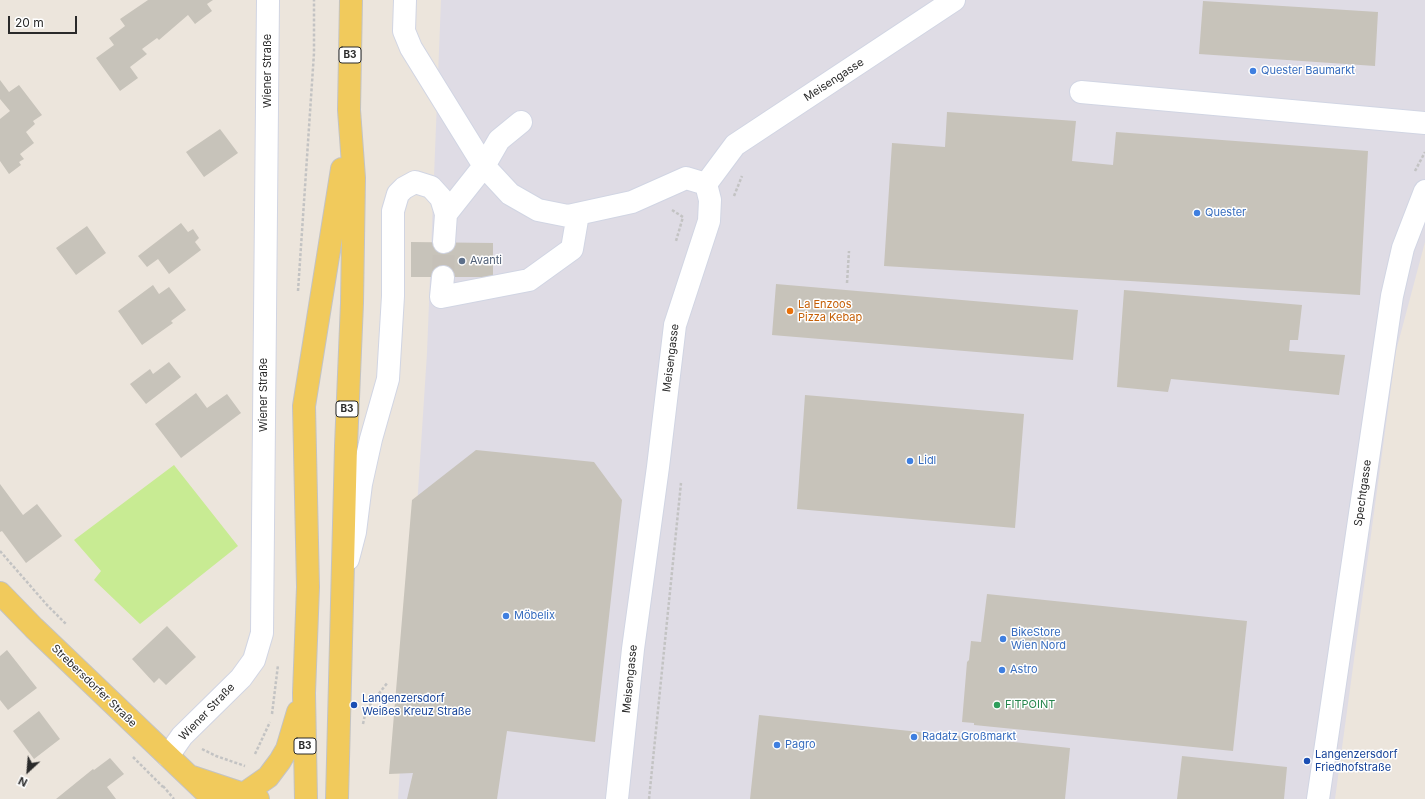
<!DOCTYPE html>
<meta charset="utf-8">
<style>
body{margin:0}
#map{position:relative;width:1425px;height:799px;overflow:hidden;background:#ece5dc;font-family:Inter,sans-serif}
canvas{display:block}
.north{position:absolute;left:8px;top:751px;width:40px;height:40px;-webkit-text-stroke:3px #fff;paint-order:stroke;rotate:206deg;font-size:11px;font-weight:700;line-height:16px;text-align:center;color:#2a2a2a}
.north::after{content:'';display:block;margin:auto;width:14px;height:18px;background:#2a2a2a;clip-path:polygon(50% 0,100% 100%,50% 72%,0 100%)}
.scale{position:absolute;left:8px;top:16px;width:69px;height:18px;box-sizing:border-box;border:2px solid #2a2a2a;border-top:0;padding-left:5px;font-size:12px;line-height:14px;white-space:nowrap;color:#2a2a2a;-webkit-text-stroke:3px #fff;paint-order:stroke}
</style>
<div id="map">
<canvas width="1425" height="799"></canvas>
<div class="north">N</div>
<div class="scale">20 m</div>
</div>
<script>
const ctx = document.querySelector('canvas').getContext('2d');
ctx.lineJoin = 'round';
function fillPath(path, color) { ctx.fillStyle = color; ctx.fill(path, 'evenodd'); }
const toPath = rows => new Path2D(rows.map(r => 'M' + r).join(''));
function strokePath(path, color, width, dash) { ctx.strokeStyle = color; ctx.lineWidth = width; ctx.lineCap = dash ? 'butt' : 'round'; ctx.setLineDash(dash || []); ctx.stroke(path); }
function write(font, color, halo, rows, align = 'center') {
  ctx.font = font + ' Inter,sans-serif'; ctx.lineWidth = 3; ctx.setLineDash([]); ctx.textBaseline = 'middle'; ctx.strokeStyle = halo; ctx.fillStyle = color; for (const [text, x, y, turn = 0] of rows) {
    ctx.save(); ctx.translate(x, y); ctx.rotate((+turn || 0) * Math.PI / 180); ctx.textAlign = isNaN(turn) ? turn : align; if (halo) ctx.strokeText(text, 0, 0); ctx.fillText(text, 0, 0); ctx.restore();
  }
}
const industrial = toPath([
 [441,0,1425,0,1425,242,1396,351,1335,799,398,799,427,353]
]);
const pitch = toPath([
 [174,465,238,546,140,624,94,580,101,571,74,540]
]);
const building = toPath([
 [148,0,213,0,207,4,212,11,195,24,188,15,159,40,157,38,142,49,147,54,130,67,138,78,120,91,96,58,114,45,109,38,125,26,120,19],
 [1203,1,1378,12,1375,66,1199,54],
 [0,80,9,92,19,85,42,115,33,121,35,124,26,132,34,143,20,154,24,159,19,162,21,165,9,174,0,161,0,119,10,111,0,99],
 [947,112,1076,121,1072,161,1113,165,1116,132,1368,151,1360,295,884,266,892,143,945,147],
 [220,129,238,153,204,177,186,152],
 [181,223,188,232,193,229,199,238,195,242,201,250,169,274,158,259,147,267,138,256],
 [87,226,106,253,76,275,56,248],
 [411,242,493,243,493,277,411,277],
 [776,284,1078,310,1073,360,772,335],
 [153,285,159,294,169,287,186,310,171,321,173,323,142,345,118,311],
 [1124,290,1302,305,1298,340,1290,340,1289,351,1345,355,1339,395,1171,379,1168,392,1117,387],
 [169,362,181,377,146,404,130,384,150,369,153,374],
 [196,393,207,408,227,394,241,413,181,458,155,424],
 [805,395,1024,414,1015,528,797,509],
 [476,450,594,462,622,500,595,742,507,731,497,799,407,799,413,773,389,774,412,500],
 [0,484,23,515,37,504,62,536,26,563,2,531,0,532],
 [987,594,1247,621,1233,751,974,725,974,723,962,722,967,662,969,660,971,641,981,642],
 [167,626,196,657,166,685,159,678,154,683,132,659],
 [7,650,37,688,8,710,0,700,0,656],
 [39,711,60,739,34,759,13,731],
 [759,715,1070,748,1065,799,750,799],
 [1182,756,1287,767,1284,799,1177,799],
 [110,758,124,774,107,787,116,799,56,799,93,769,94,770]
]);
const minorTunnel = toPath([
 [443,277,444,242]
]);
const path = toPath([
 [1415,171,1425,152],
 [734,196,742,176],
 [672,210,683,217,676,241],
 [847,283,849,251],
 [298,291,314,53,314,0],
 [0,551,47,605,67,625],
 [272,714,278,665],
 [363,724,366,710,388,682],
 [202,749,216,756,245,766],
 [255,754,270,722],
 [133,757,163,787],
 [163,786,174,799],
 [649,799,681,483]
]);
const minor = toPath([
 [405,0,404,31,411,48,484,166,510,194,538,210,568,216,632,202,686,178,706,184],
 [1081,92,1425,123],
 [706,184,735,145,954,0],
 [444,242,446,214,484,166,499,140,521,122],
 [443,277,441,297,529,280,572,249,578,214],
 [348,559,355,532,361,484,371,439,388,379,393,296,393,211,398,194,404,188,415,182,431,187,441,198,446,214],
 [168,756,182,736,241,678,254,660,262,633,268,0],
 [617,799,633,649,658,467,675,325,709,221,710,200,706,184],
 [1318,799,1392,296,1403,248,1425,191]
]);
const major = toPath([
 [0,593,34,628,213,799],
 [192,777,258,799],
 [245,793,268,777,280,761,287,749,298,712],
 [306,799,304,693,308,587,304,406,342,169],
 [337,799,346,446,352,303,354,178,349,110,351,0]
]);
const markers = [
 [1253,71,4,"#3f7fe0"],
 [1197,213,4,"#3f7fe0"],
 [462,261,4,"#5c6f8a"],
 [790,311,4,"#e8710a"],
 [910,461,4,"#3f7fe0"],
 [506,616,4,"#3f7fe0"],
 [1003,639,4,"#3f7fe0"],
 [1002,670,4,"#3f7fe0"],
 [354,705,4,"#1a4fb4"],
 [997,705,4,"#2e9e5b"],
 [914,737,4,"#3f7fe0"],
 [777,745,4,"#3f7fe0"],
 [1307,761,4,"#1a4fb4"]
];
const shields = [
 [350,55,22],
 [347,409,22],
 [305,746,22]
];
const shieldNames = [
 ["B3",350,55],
 ["B3",347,409],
 ["B3",305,746]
];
const streetNames = [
 ["Wiener Straße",268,71,-90],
 ["Meisengasse",834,80,-33],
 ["Meisengasse",671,358,-83],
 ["Wiener Straße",264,395,-90],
 ["Spechtgasse",1363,493,-82],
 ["Meisengasse",630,679,-84],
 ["Strebersdorfer Straße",94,686,44],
 ["Wiener Straße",207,712,-46]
];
const shopNames = [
 ["Quester Baumarkt",1261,71],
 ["Quester",1205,213],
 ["Lidl",918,461],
 ["Möbelix",514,616],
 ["BikeStore",1011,633],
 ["Wien Nord",1011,646],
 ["Astro",1010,670],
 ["Radatz Großmarkt",922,737],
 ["Pagro",785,745]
];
const serviceNames = [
 ["Avanti",470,261]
];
const foodNames = [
 ["La Enzoos",798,305],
 ["Pizza Kebap",798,318]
];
const transitNames = [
 ["Langenzersdorf",362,699],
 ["Weißes Kreuz Straße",362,712],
 ["Langenzersdorf",1315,755],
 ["Friedhofstraße",1315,768]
];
const leisureNames = [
 ["FITPOINT",1005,705]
];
fillPath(industrial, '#dfdce5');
fillPath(pitch, '#c8eb93');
fillPath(building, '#c7c3ba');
strokePath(minorTunnel, '#c5c0b8', 22, [22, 11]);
strokePath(minor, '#d1d5e3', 24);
strokePath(major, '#c3c3c3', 24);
strokePath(path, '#c3c3c3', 2.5, [3, 2]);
strokePath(minor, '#fff', 22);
strokePath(major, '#f1ca5c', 22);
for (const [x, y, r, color] of markers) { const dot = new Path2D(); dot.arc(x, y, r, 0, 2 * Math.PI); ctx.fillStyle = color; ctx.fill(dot); strokePath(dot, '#fff', 1.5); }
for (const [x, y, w] of shields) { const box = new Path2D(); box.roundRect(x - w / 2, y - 8, w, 16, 3); ctx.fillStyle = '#fff'; ctx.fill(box); strokePath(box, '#2a2a2a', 1); }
write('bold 10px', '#2a2a2a', null, shieldNames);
write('11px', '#2a2a2a', '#fff', streetNames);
write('11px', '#366cbe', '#fff', shopNames, 'left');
write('11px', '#4e5e75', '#fff', serviceNames, 'left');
write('11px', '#c56008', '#fff', foodNames, 'left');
write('11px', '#164399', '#fff', transitNames, 'left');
write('11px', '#27864d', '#fff', leisureNames, 'left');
</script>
